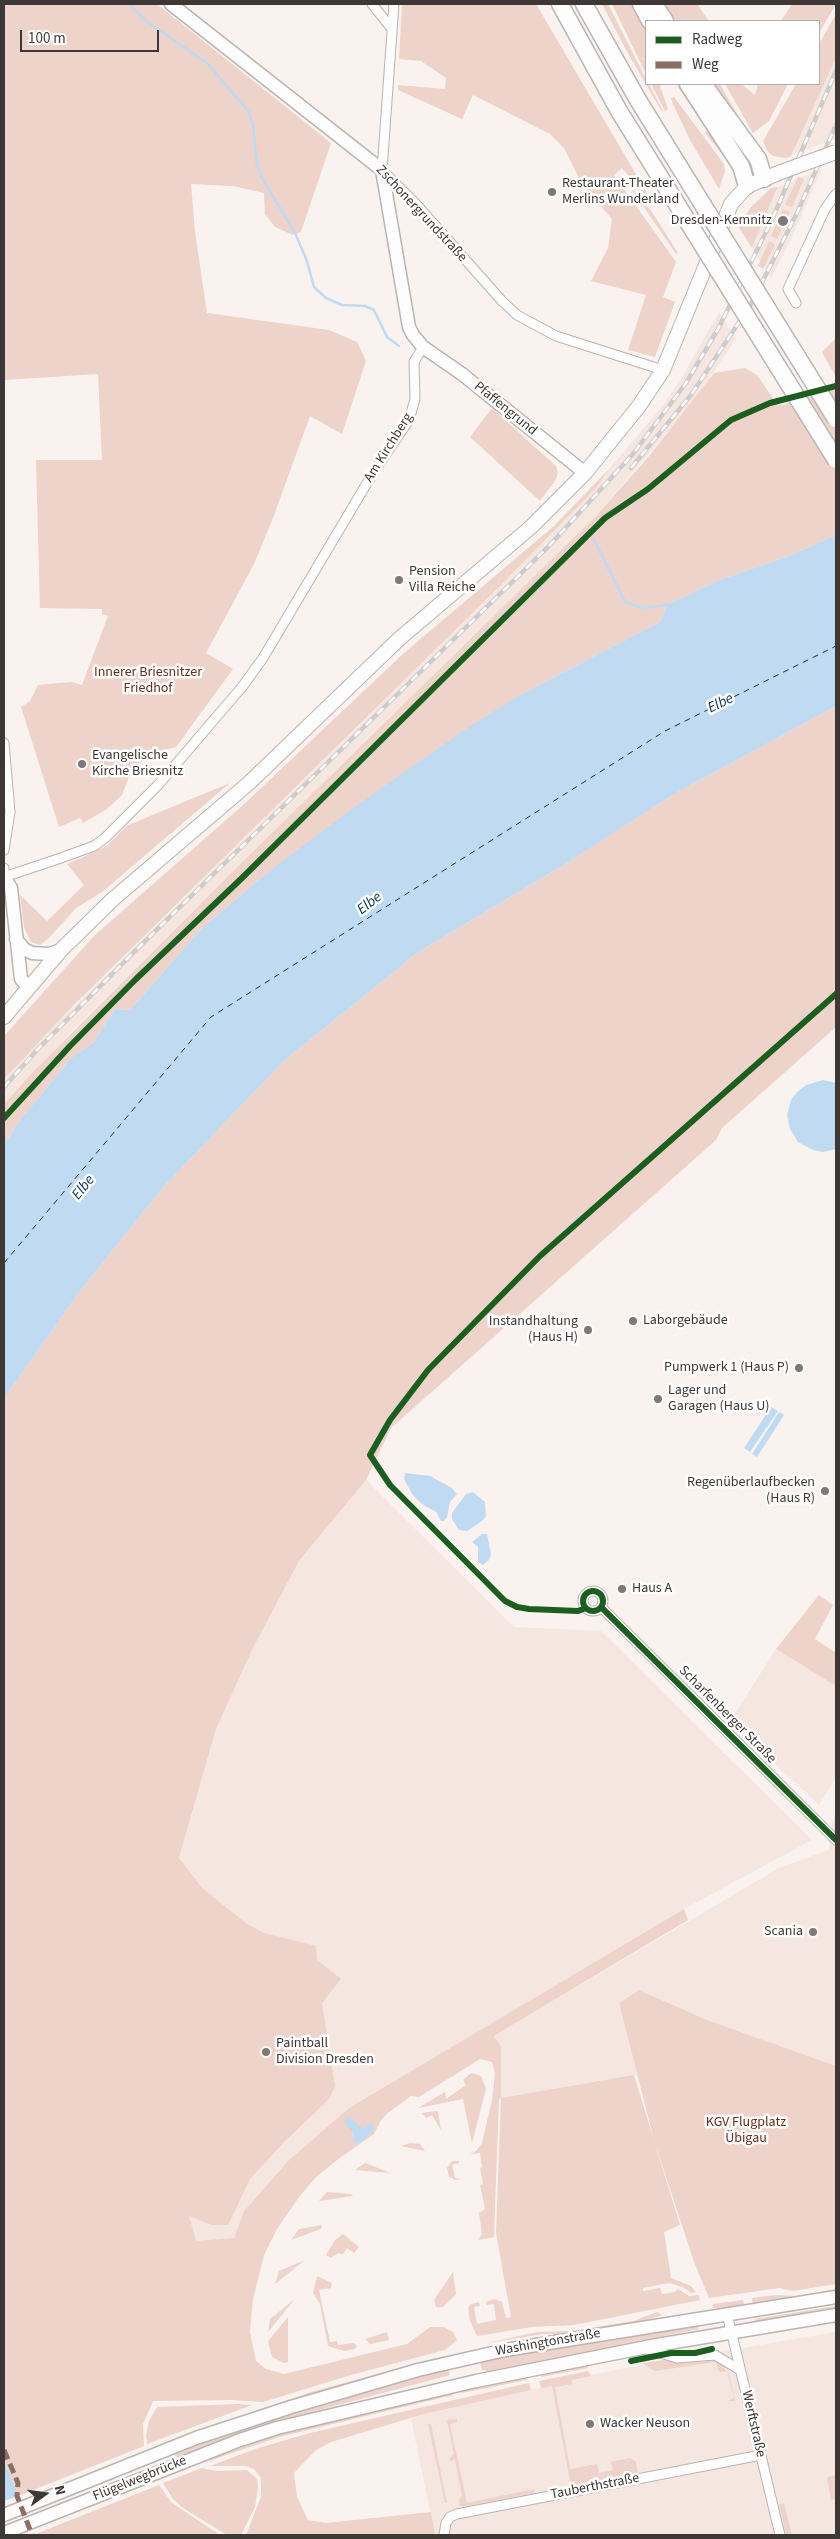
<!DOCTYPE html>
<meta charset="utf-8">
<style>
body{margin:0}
#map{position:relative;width:840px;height:2539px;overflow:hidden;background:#f9f2ef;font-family:"Source Sans 3",sans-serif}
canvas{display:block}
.frame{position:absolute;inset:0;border:5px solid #3d3735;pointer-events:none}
.legend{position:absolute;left:645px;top:20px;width:175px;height:65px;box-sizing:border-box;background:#fff;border:1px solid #b1afae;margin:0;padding:6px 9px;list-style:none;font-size:15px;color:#3d3735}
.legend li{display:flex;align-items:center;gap:10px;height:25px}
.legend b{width:25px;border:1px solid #b1afae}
.north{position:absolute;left:20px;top:2469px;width:50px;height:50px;-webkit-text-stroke:4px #fff;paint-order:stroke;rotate:76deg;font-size:14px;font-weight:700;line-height:20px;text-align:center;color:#3d3735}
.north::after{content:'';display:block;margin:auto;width:18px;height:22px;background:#3d3735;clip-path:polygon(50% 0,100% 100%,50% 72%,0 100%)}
.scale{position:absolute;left:20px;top:30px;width:139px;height:22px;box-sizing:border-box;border:2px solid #3d3735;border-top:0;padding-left:6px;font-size:15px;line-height:18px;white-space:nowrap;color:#3d3735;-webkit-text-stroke:4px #fff;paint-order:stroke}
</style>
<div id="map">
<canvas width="840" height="2539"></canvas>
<div class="frame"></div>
<ul class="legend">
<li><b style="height:6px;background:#1b5e20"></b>Radweg</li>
<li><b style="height:6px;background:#8d6e63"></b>Weg</li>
</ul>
<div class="north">N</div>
<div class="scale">100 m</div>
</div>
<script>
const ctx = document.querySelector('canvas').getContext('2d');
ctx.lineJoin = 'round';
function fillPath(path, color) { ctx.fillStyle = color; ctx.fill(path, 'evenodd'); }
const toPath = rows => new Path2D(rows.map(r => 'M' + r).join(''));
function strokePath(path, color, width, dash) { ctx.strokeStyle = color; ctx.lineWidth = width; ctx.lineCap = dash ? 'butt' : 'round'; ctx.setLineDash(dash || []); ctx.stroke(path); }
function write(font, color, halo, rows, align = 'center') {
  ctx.font = font + ' "Source Sans 3",sans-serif'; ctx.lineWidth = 5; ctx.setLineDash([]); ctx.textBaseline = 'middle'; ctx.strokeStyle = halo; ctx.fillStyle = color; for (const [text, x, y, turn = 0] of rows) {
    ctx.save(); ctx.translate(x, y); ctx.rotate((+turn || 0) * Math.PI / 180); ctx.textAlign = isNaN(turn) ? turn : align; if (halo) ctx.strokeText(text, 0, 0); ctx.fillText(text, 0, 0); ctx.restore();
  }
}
const built = toPath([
 [836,58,835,139,792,155,813,108],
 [822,169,791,239,771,278,752,248,778,187],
 [719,312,736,339,695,399,596,516,231,873,75,1028,4,1104,4,1079,23,1057,501,585,598,486,608,470,661,408,681,379],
 [366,1480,514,1627,601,1631,812,1840,684,1909,349,2108,289,2160,244,2211,217,2287,169,2191,179,1859,216,1729,253,1648,299,1561],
 [776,1649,836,1686,836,1777,819,1805,730,1721],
 [836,1815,836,2066,707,2020,639,1990,619,2003,637,2075,501,2098,501,2046,494,2036,779,1868,829,1850,833,1819],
 [836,2332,836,2535,792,2535,784,2503,779,2504,786,2535,435,2535,411,2419,424,2414,552,2385,551,2383,631,2367]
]);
const green = toPath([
 [4,4,157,4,331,143,301,232,293,235,275,227,265,214,264,193,233,186,191,184,195,232,207,313,329,330,357,342,366,361,342,434,310,416,273,518,254,564,206,653,233,669,176,747,149,754,131,772,122,795,107,809,83,823,80,818,59,827,21,707,30,701,38,685,72,682,82,685,108,616,102,614,102,609,40,608,36,460,102,460,98,374,4,380],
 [402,4,536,4,654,205,622,168,614,175,676,262,663,297,675,302,655,357,628,350,646,295,591,281,608,248,612,219,582,184,564,148,550,134,473,95,462,119,398,90,398,85,445,89,446,78,421,61,399,59],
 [602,4,608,4,646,79,646,84,649,84,663,111,662,112,629,55],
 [612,4,635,4,646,28,646,74],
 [661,4,697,4,709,21,672,21],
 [792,4,836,4,819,33,819,21,781,21],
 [836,14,836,58,791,156,786,158,773,156,768,152,763,141,796,84,819,84,819,44],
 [651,84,664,84,660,86,668,109,665,111],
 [676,84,679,84,725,154,723,155,705,133,708,131],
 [712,84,720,84,741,121,739,122],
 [725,84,741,84,755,95,758,84,788,84,769,121,753,133],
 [674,97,724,164,725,171,719,189,690,140,673,104,671,98],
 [798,177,804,179,792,207,785,205],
 [624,178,652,212,678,253,676,254],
 [778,187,775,193,752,248,738,226,751,207,771,188],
 [783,209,790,212,777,239,771,236],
 [769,241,775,244,763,269,758,266],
 [836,338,836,377,822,352],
 [745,368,757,375,778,406,836,389,836,535,789,556,719,580,667,605,660,622,520,695,267,873,201,929,130,1010,115,1009,93,1043,71,1058,17,1124,4,1145,4,1104,34,1071,231,873,596,516,650,455,714,373],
 [492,408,556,466,558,473,555,481,540,501,470,437],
 [608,470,598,486,501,585,71,1008,4,1079,4,1036,95,935,242,806,404,653,554,526],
 [836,706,836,1027,722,1128,716,1140,391,1428,366,1480,299,1561,253,1648,216,1729,179,1858,202,1888,247,1924,264,1933,316,1946,317,1960,341,1979,322,2003,335,2086,329,2099,285,2141,250,2179,228,2225,212,2225,189,2216,196,2241,234,2238,244,2211,289,2160,349,2108,684,1909,688,1920,494,2036,501,2046,501,2098,634,2075,680,2225,664,2232,671,2278,691,2286,696,2292,691,2293,683,2287,669,2283,643,2288,643,2291,660,2288,662,2294,675,2292,678,2289,689,2296,699,2295,700,2300,574,2325,532,2327,477,2336,470,2321,468,2308,471,2304,479,2302,480,2306,474,2307,477,2324,496,2320,494,2304,487,2305,486,2302,494,2299,502,2302,506,2318,511,2317,496,2233,501,2098,499,2099,494,2237,478,2240,482,2234,479,2213,485,2209,480,2185,483,2184,480,2168,482,2167,480,2153,470,2154,476,2151,482,2143,492,2100,495,2074,492,2062,480,2059,419,2097,411,2096,388,2113,381,2120,374,2134,337,2160,315,2178,299,2197,277,2229,264,2255,253,2299,250,2332,256,2361,266,2369,284,2374,407,2344,430,2327,444,2327,453,2332,457,2340,445,2350,351,2375,263,2402,231,2400,153,2401,143,2424,144,2446,13,2498,15,2487,4,2460,4,1398,83,1287,165,1185,285,1060,417,953,572,860,573,856,575,857,676,793],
 [358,2126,371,2133,363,2141,355,2143,352,2131],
 [230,783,102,892,76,908,48,939,40,945,31,942,24,927,20,895,47,921,84,885,67,864,107,846,126,826],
 [819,1595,833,1605,815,1639,836,1653,836,1686,776,1649],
 [639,1990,707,2020,836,2066,836,2284,793,2291,779,2288,709,2298,694,2262,654,2140,619,2003],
 [471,2073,481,2076,486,2089,472,2143,463,2099,418,2108,445,2092,446,2099,466,2085,463,2080],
 [436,2111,438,2112,441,2130,432,2115,426,2118,422,2113],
 [410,2143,420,2144,425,2151,401,2146],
 [452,2161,459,2161,459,2163,452,2165,455,2178,462,2179,455,2180,449,2177,447,2168],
 [365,2163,388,2172,389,2173,355,2170],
 [327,2192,351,2194,353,2196,319,2201],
 [322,2225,321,2229,291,2240,299,2229],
 [343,2234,359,2247,354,2253,347,2248,343,2254,338,2253,331,2258,326,2255,335,2240],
 [305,2260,275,2284,279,2271],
 [453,2272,456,2294,443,2307,436,2307,434,2300],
 [317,2276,332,2283,331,2288,319,2290,330,2342,337,2341,338,2345,354,2343,357,2346,355,2349,344,2351,328,2346,320,2304,313,2293],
 [836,2289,836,2293,753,2305,752,2298,775,2295,797,2296],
 [295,2299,268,2332,270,2319],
 [743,2300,745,2307,714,2308,713,2304],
 [836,2306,836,2310,756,2323,755,2319],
 [657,2312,662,2315,638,2323,567,2334,544,2334,487,2343,537,2332,571,2331,633,2321],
 [288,2317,288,2362,284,2363,272,2357,268,2341],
 [696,2323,699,2329,664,2336,644,2343,488,2371,482,2370,480,2361],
 [387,2332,389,2340,370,2344,365,2339],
 [444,2356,444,2359,355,2382,216,2425,311,2392],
 [664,2360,684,2363,711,2359,722,2364,729,2374,735,2401,728,2401,734,2398,727,2371,719,2372,716,2362,655,2371,642,2363],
 [587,2366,588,2368,541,2377,542,2375],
 [447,2368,450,2375,271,2423,177,2457,175,2454,256,2423],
 [588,2371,591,2376,572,2380,572,2384,555,2387,570,2469,597,2464,599,2473,613,2470,611,2462,630,2458,636,2462,638,2473,571,2486,552,2386,541,2388,539,2381],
 [526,2378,527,2380,462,2393,461,2391],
 [529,2383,531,2390,424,2414,331,2442,316,2450,294,2473,297,2497,308,2520,326,2523,431,2512,435,2535,246,2535,261,2497,261,2478,254,2469,246,2466,210,2466,258,2448,314,2432],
 [452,2393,453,2395,279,2437,209,2461,209,2459,278,2435],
 [239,2404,252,2405,147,2444,146,2436,149,2421,157,2407],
 [457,2419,457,2422,450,2424,467,2503,534,2489,535,2493,462,2507,460,2505,459,2499,462,2495,455,2459,451,2461,450,2458,454,2454,447,2420],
 [428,2424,431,2424,447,2503,445,2503],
 [202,2468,216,2471,247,2470,257,2479,258,2488,255,2507,241,2535,227,2535,183,2508,173,2499,163,2483],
 [836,2475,836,2499,831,2500,827,2477],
 [159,2485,172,2503,220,2535,33,2535],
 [784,2503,792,2535,786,2535,779,2504]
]);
const water = toPath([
 [836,535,836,706,676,793,574,858,573,856,572,860,417,953,285,1060,165,1185,83,1287,4,1398,4,1145,17,1124,71,1058,93,1043,115,1009,130,1010,201,929,267,873,356,806,469,727,520,695,660,622,667,605,719,580,789,556],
 [823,1080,836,1083,836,1149,823,1152,813,1150,798,1142,790,1129,787,1115,791,1100,797,1092,806,1085],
 [771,1407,778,1411,750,1452,744,1448],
 [779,1412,784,1415,757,1457,752,1454],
 [405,1473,430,1476,452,1488,457,1494,450,1502,447,1517,444,1521,441,1521,436,1512,422,1504,412,1494,404,1479],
 [473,1492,485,1502,486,1516,482,1521,467,1531,459,1530,452,1519,452,1513,466,1494],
 [482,1534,487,1534,491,1554,489,1560,483,1565,478,1562,478,1547,472,1542],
 [348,2117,363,2128,371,2123,374,2129,371,2133,363,2141,355,2144,352,2131,343,2121],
 [4,2460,15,2487,16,2495,13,2498,4,2535]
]);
const pier = toPath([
 [18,2496,16,2499,30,2535,4,2535,4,2501]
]);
const stream = toPath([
 [130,4,145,20,208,64,248,111,253,125,257,165,262,178,296,235,307,261,314,287,326,298,342,305,365,306,374,310,387,337,399,346],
 [593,538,625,602,642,608,668,605]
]);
const ferry = toPath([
 [4,1263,211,1017,665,731,836,646]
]);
const street = toPath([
 [372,4,392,29],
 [394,4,382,170,416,204,502,301,517,315,556,336,663,370],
 [796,303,788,289,825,209,836,194],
 [4,743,10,812,4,850],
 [4,868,4,877,58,859,94,846,105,838,159,784,242,687,263,658,373,473,409,420,415,399,414,362,423,347],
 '583 1601a10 10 0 1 1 20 0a10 10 0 1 1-20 0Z',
 [601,1607,836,1840],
 [727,2314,780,2535],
 [647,2349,677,2358,715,2355,740,2370],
 [444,2535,446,2523,450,2517,457,2514,761,2455]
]);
const secondary = toPath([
 [171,4,382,170,409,327,413,335,423,347,462,374,585,473],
 [4,877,11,888,21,979,29,988],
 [16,939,24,949,32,953,49,954,61,950],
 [4,2515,196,2438,291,2407,418,2370,505,2350,836,2297],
 [4,2533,240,2440,277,2428,476,2381,657,2345,836,2315]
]);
const primary = toPath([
 [4,1017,61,950,112,900,249,783,399,639,531,527,585,473,639,406,663,370,731,204,747,186,781,172]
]);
const highway = toPath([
 [560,4,619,111,693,230],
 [584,4,638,100,703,205],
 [641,4,650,21],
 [654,4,665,21],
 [688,84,741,166,747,186],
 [703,84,758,159,764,179]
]);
const rail = toPath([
 [631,468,691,395,751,304,797,213,836,125],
 [4,1087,37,1050,137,949,548,547,633,454,686,383,718,329,771,222,836,71]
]);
const primaryBridge = toPath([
 [781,172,836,152]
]);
const highwayBridge = toPath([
 [703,205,836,419],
 [693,230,836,460]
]);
const quiet = toPath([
 [4,2450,18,2483,17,2496,32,2535]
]);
const cycleway = toPath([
 [4,1118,70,1046,136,979,242,878,605,518,648,489,731,420,770,403,836,386],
 '583 1601a10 10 0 1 1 20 0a10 10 0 1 1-20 0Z',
 [601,1607,836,1840],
 [586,1608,578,1611,529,1609,517,1607,505,1601,390,1485,370,1455,390,1420,428,1370,540,1256,836,994],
 [631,2361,671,2353,695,2353,712,2349]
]);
const markers = [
 [552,192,5,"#7f7876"],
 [783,221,6,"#7f7876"],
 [399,580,5,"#7f7876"],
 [82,764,5,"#7f7876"],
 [633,1321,5,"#7f7876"],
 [588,1330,5,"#7f7876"],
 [799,1368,5,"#7f7876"],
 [658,1399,5,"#7f7876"],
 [825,1491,5,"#7f7876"],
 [622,1589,5,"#7f7876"],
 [813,1932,5,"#7f7876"],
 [266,2052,5,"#7f7876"],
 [590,2424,5,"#7f7876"]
];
const poiNames = [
 ["Restaurant-Theater",562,184],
 ["Merlins Wunderland",562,200],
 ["Dresden-Kemnitz",772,221,"right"],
 ["Pension",409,572],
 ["Villa Reiche",409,588],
 ["Evangelische",92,756],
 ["Kirche Briesnitz",92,772],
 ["Laborgebäude",643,1321],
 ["Instandhaltung",578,1322,"right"],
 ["(Haus H)",578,1338,"right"],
 ["Pumpwerk 1 (Haus P)",789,1368,"right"],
 ["Lager und",668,1391],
 ["Garagen (Haus U)",668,1407],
 ["Regenüberlaufbecken",815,1483,"right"],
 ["(Haus R)",815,1499,"right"],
 ["Haus A",632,1589],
 ["Scania",803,1932,"right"],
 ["Paintball",276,2044],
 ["Division Dresden",276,2060],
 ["Wacker Neuson",600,2424]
];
const streetNames = [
 ["Zschonergrundstraße",421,214,47],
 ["Pfaffengrund",505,409,39],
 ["Am Kirchberg",389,448,-58],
 ["Scharfenberger Straße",727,1715,45],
 ["Washingtonstraße",548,2343,-10],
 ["Werftstraße",753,2424,77],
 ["Flügelwegbrücke",140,2479,-22],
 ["Tauberthstraße",595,2487,-11]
];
const parkNames = [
 ["Innerer Briesnitzer",148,673],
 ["Friedhof",148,689],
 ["KGV Flugplatz",746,2123],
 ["Übigau",746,2139]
];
const waterNames = [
 ["Elbe",721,704,-26],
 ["Elbe",370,904,-38],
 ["Elbe",84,1188,-51]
];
fillPath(built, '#f6e6e0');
fillPath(green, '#edd3c9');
fillPath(water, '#c0daf2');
fillPath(pier, '#f9f2ef');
strokePath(stream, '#c0daf2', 2.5);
strokePath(ferry, '#053355', 1, [6, 5]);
strokePath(street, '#bab4b2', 11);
strokePath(secondary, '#bab4b2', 15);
strokePath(primary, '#bab4b2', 16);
strokePath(highway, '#bab4b2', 19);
strokePath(street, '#fefdfd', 9);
strokePath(secondary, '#fefdfd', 12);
strokePath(primary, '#fefdfd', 14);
strokePath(highway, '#fefdfd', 16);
strokePath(rail, '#ceccca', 4.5);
strokePath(rail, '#fff', 2.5, [8]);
strokePath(primaryBridge, '#bab4b2', 16, []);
strokePath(highwayBridge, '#bab4b2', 19, []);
strokePath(primaryBridge, '#fefdfd', 14);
strokePath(highwayBridge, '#fefdfd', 16);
strokePath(quiet, '#8d6e63', 5, [10, 5]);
strokePath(cycleway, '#1b5e20', 6);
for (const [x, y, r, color] of markers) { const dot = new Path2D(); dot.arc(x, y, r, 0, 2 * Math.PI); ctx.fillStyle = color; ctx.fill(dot); strokePath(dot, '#fff', 2); }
write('14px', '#3d3735', '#fff', poiNames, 'left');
write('14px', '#3d3735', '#fff', streetNames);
write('14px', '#6b2d15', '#fff', parkNames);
write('italic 15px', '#053355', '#fff', waterNames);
</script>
